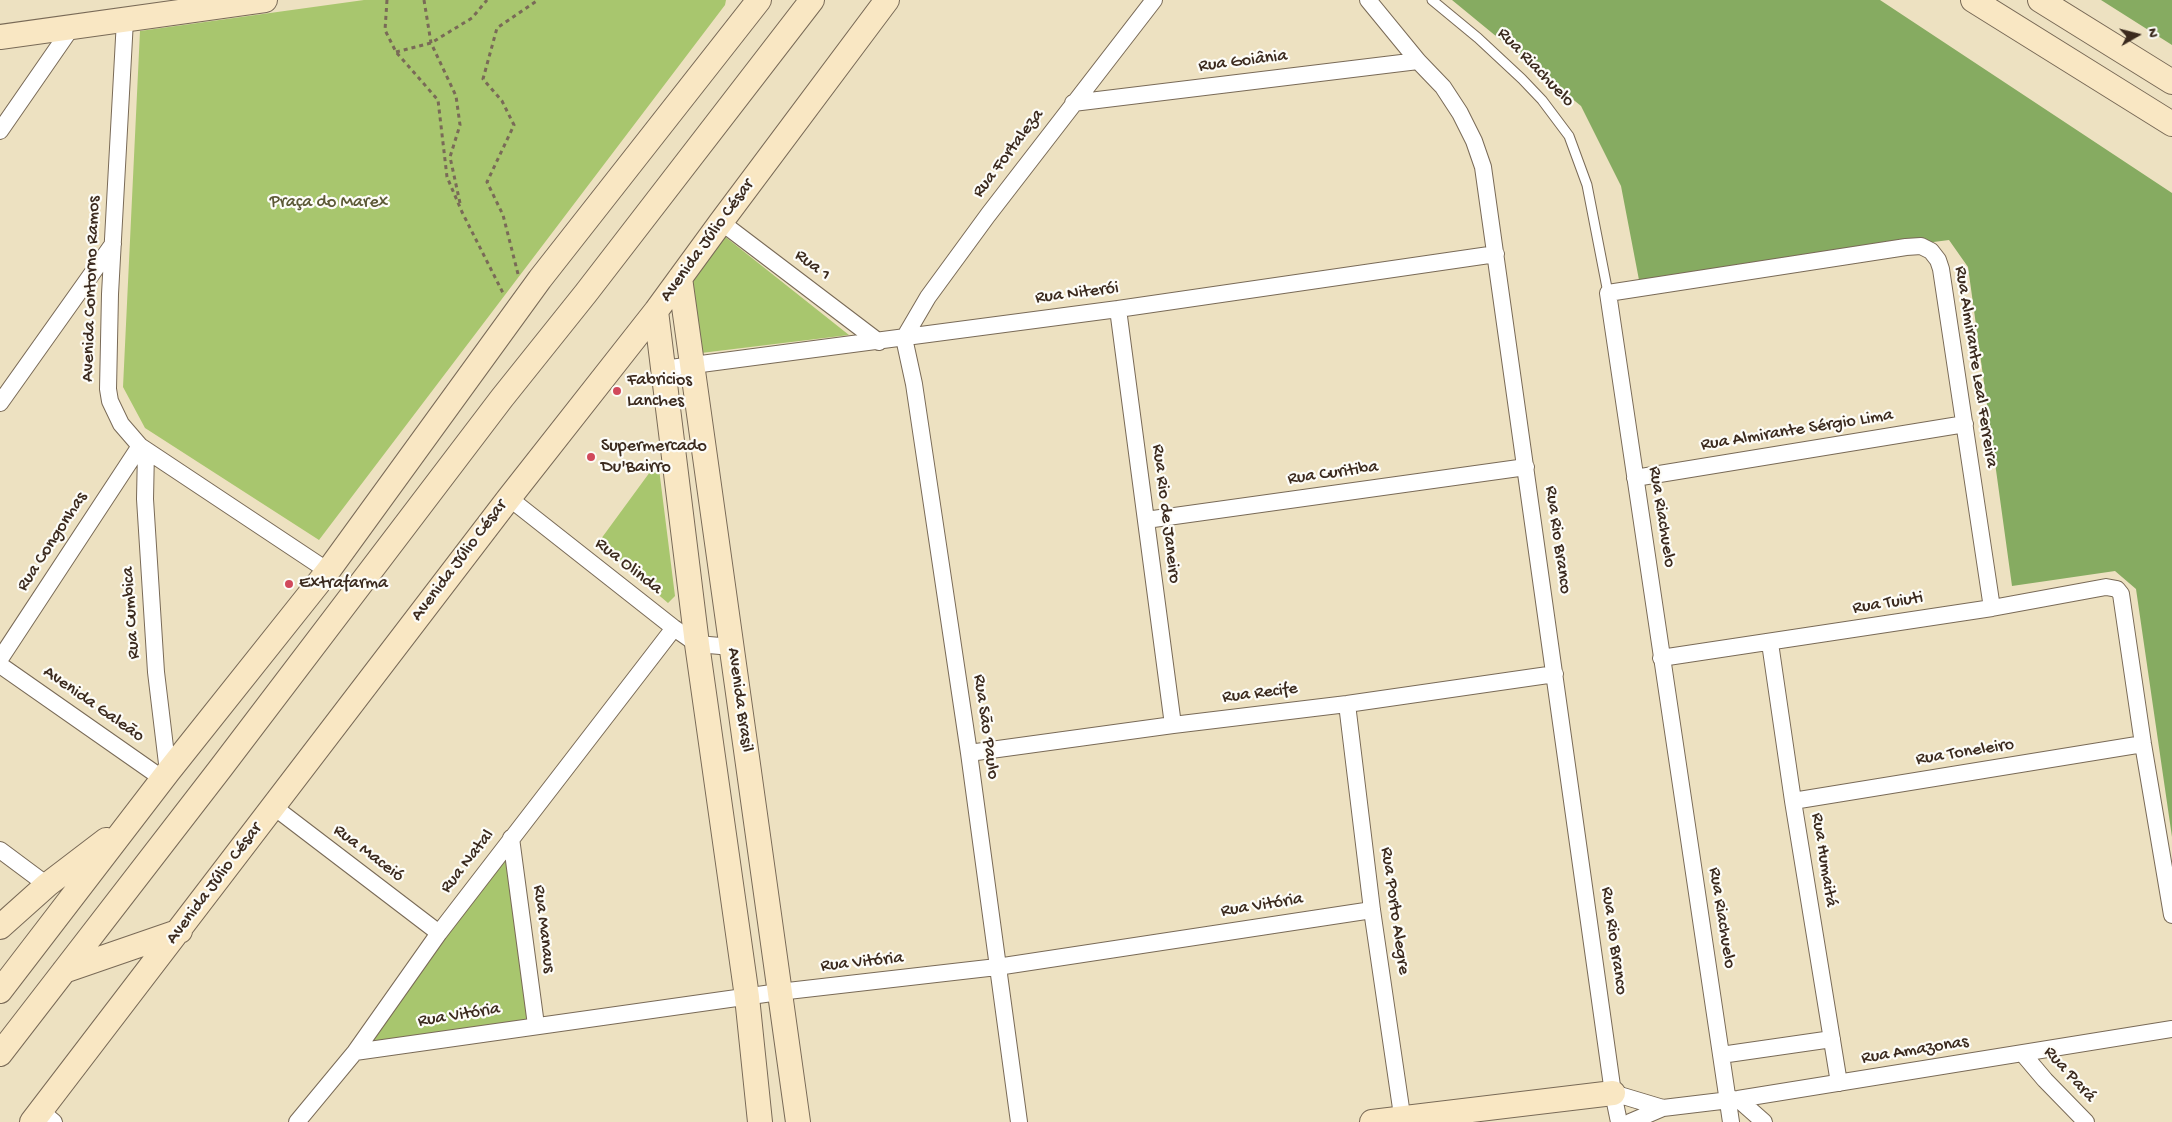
<!DOCTYPE html>
<meta charset="utf-8">
<style>
body{margin:0}
#map{position:relative;width:2172px;height:1122px;overflow:hidden;background:#ede1c1;font-family:"Gochi Hand",sans-serif}
canvas{display:block}
.north{position:absolute;left:2112px;top:10px;width:50px;height:50px;-webkit-text-stroke:4px #fdfcf7;paint-order:stroke;rotate:82deg;font-size:14px;font-weight:700;line-height:20px;text-align:center;color:#3b2a1e}
.north::after{content:'';display:block;margin:auto;width:18px;height:22px;background:#3b2a1e;clip-path:polygon(50% 0,100% 100%,50% 72%,0 100%)}
</style>
<div id="map">
<canvas width="2172" height="1122"></canvas>
<div class="north">N</div>
</div>
<script>
const ctx = document.querySelector('canvas').getContext('2d');
ctx.lineJoin = 'round';
function fillPath(path, color) { ctx.fillStyle = color; ctx.fill(path, 'evenodd'); }
const toPath = rows => new Path2D(rows.map(r => 'M' + r).join(''));
function strokePath(path, color, width, dash) { ctx.strokeStyle = color; ctx.lineWidth = width; ctx.lineCap = dash ? 'butt' : 'round'; ctx.setLineDash(dash || []); ctx.stroke(path); }
function write(font, color, halo, rows, align = 'center') {
  ctx.font = font + ' "Gochi Hand",sans-serif'; ctx.lineWidth = 4.5; ctx.setLineDash([]); ctx.textBaseline = 'middle'; ctx.strokeStyle = halo; ctx.fillStyle = color; for (const [text, x, y, turn = 0] of rows) {
    ctx.save(); ctx.translate(x, y); ctx.rotate((+turn || 0) * Math.PI / 180); ctx.textAlign = isNaN(turn) ? turn : align; if (halo) ctx.strokeText(text, 0, 0); ctx.fillText(text, 0, 0); ctx.restore();
  }
}
const green = toPath([
 [364,0,726,0,725,5,319,540,145,428,123,387,140,31],
 [723,235,849,335,701,353,690,279],
 [658,461,675,596,668,603,598,543],
 [513,845,535,1025,353,1051]
]);
const forest = toPath([
 [1452,0,1880,0,2172,193,2172,837,2136,589,2115,571,2012,586,1968,267,1949,240,1639,280,1621,186,1581,106],
 [2101,0,2172,0,2172,45]
]);
const path = toPath([
 [387,0,385,30,396,52,438,100,447,177,462,212,504,295],
 [424,0,431,43,456,96,460,125,450,157,460,203],
 [396,52,431,43,472,18,487,0],
 [518,274,503,215,487,182,514,125,502,101,483,79,497,28,538,0]
]);
const lane = toPath([
 [1432,0,1478,38,1522,79,1542,100,1569,136,1587,185,1608,293]
]);
const street = toPath([
 [1368,0,1418,61,1443,87,1460,113,1474,141,1483,167,1613,1093,1619,1122],
 [125,20,110,294,108,389,110,401,121,424,140,446,328,571],
 [1073,103,1418,61],
 [0,131,72,27],
 [721,222,879,342],
 [1118,309,1173,725],
 [663,369,1118,309,1496,254],
 [0,403,113,244],
 [146,450,145,499,156,672,168,772],
 [1635,478,1965,424],
 [509,498,674,628,697,644,732,647],
 [1146,520,1526,467],
 [1770,643,1793,801,1839,1083],
 [1661,658,1992,608,2106,587,2117,589,2121,594,2143,744,2172,915],
 [0,659,140,446],
 [0,665,163,779],
 [1347,704,1372,910,1403,1122],
 [969,753,1173,725,1347,704,1555,674],
 [1793,801,2143,744],
 [274,807,439,933],
 [511,838,536,1025],
 [0,850,47,885],
 [355,1052,779,992,997,967,1372,910],
 [2023,1054,2045,1080,2086,1122],
 [1721,1055,1832,1039],
 [1613,1093,1663,1108],
 [1738,1099,1764,1122],
 [41,1111,54,1122],
 [297,1122,355,1052,439,933,674,628],
 [1019,1122,969,753,914,384,904,338,928,297,988,215,1154,0],
 [1630,1122,1663,1108,1738,1099,2172,1029],
 [1731,1122,1608,293,1906,247,1921,246,1931,251,1938,260,1941,269,1992,608]
]);
const secondary = toPath([
 [1973,0,2172,124],
 [2040,0,2172,82],
 [0,37,265,0],
 [680,278,798,1122],
 [656,311,697,644,747,997,760,1122],
 [0,927,47,885,106,840],
 [64,971,180,931],
 [0,991,168,772,328,571,540,279,759,0],
 [0,1054,220,769,502,398,586,293,812,0],
 [32,1122,509,498,656,311,721,222,887,0],
 [1372,1122,1613,1093]
]);
const markers = [
 [617,391,5,"#d1495b"],
 [591,457,5,"#d1495b"],
 [289,584,5,"#d1495b"]
];
const streetNames = [
 ["Rua Goiânia",1243,62,-7],
 ["Rua Riachuelo",1535,68,46],
 ["Rua Fortaleza",1009,154,-53],
 ["Avenida Júlio César",708,241,-54],
 ["Rua 1",812,266,37],
 ["Avenida Contorno Ramos",92,289,-88],
 ["Rua Niterói",1077,294,-7],
 ["Rua Almirante Leal Ferreira",1975,367,81],
 ["Rua Almirante Sérgio Lima",1797,431,-9],
 ["Rua Curitiba",1333,474,-8],
 ["Rua Rio de Janeiro",1165,514,83],
 ["Rua Riachuelo",1661,517,81],
 ["Rua Rio Branco",1557,540,82],
 ["Rua Congonhas",53,542,-57],
 ["Avenida Júlio César",460,561,-53],
 ["Rua Olinda",628,567,38],
 ["Rua Tuiuti",1888,604,-9],
 ["Rua Cumbica",132,613,-94],
 ["Rua Recife",1260,694,-7],
 ["Avenida Brasil",739,700,82],
 ["Avenida Galeão",93,705,35],
 ["Rua São Paulo",985,727,82],
 ["Rua Toneleiro",1965,753,-9],
 ["Rua Maceió",368,854,37],
 ["Rua Humaitá",1823,860,81],
 ["Rua Natal",468,862,-52],
 ["Avenida Júlio César",215,884,-53],
 ["Rua Vitória",1262,906,-9],
 ["Rua Porto Alegre",1394,911,82],
 ["Rua Riachuelo",1721,918,81],
 ["Rua Manaus",543,929,83],
 ["Rua Rio Branco",1613,941,82],
 ["Rua Vitória",862,963,-6],
 ["Rua Vitória",459,1016,-9],
 ["Rua Amazonas",1915,1051,-9],
 ["Rua Pará",2069,1075,48]
];
const parkNames = [
 ["Praça do Marex",329,203]
];
const poiNames = [
 ["Fabricios",627,381],
 ["Lanches",627,402],
 ["Supermercado",601,447],
 ["Du'Bairro",601,468],
 ["Extrafarma",299,584]
];
fillPath(green, '#a8c66e');
fillPath(forest, '#86ab61');
strokePath(lane, '#796a57', 11);
strokePath(street, '#796a57', 18);
strokePath(secondary, '#796a57', 26);
strokePath(path, '#796a57', 3, [4, 4]);
strokePath(lane, '#fff', 9);
strokePath(street, '#fff', 16);
strokePath(secondary, '#f9e7c3', 24);
for (const [x, y, r, color] of markers) { const dot = new Path2D(); dot.arc(x, y, r, 0, 2 * Math.PI); ctx.fillStyle = color; ctx.fill(dot); strokePath(dot, '#fdfcf7', 2); }
write('18px', '#3b2a1e', '#fdfcf7', streetNames);
write('18px', '#5c5936', '#fdfcf7', parkNames);
write('18px', '#3b2a1e', '#fdfcf7', poiNames, 'left');
</script>
